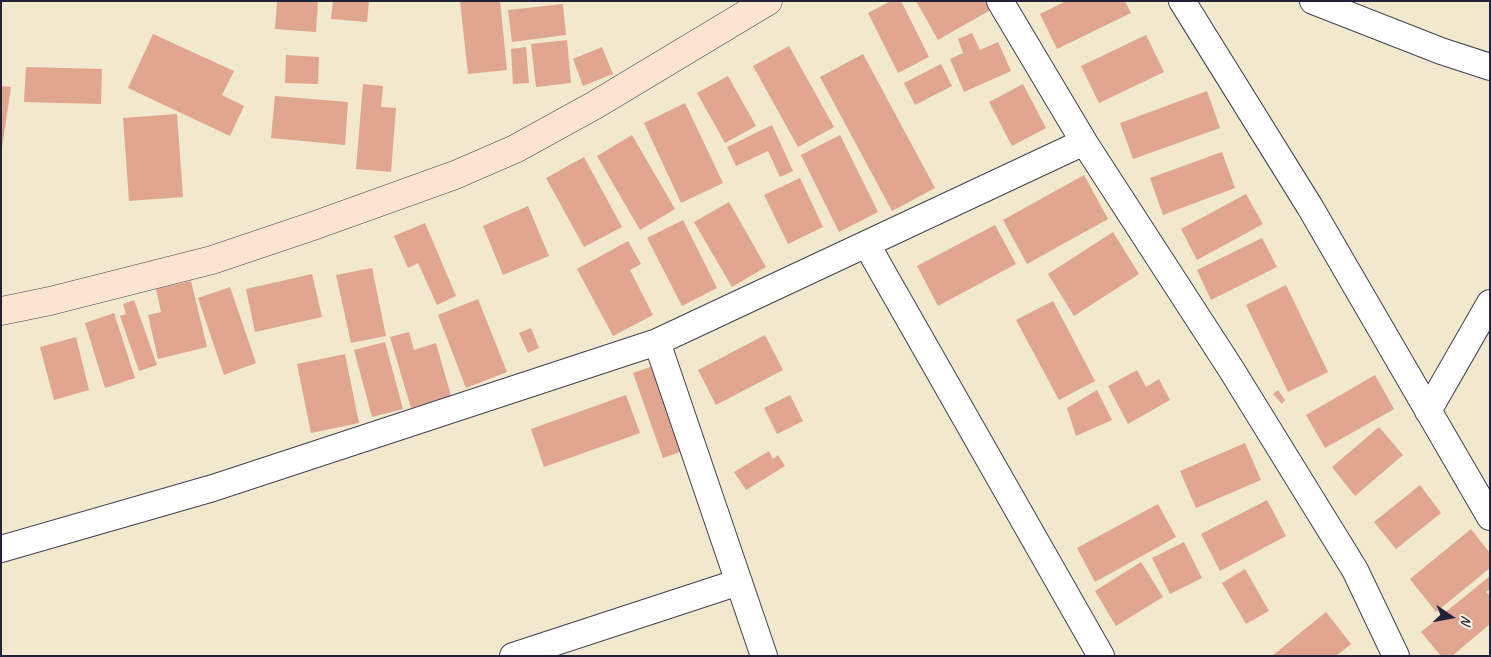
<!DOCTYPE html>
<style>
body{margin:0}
#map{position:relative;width:1491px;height:657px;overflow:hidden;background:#f1e8cd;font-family:Caveat,sans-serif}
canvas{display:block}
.frame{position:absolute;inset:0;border:2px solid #22223b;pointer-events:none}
.north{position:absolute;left:1426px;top:592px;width:50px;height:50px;-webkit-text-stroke:4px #fcf5e5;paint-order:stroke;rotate:102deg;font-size:14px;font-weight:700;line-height:20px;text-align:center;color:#22223b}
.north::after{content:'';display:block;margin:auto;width:18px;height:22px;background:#22223b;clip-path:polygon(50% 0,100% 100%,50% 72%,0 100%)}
</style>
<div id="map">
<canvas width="1491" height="657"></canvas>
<div class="frame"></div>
<div class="north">N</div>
</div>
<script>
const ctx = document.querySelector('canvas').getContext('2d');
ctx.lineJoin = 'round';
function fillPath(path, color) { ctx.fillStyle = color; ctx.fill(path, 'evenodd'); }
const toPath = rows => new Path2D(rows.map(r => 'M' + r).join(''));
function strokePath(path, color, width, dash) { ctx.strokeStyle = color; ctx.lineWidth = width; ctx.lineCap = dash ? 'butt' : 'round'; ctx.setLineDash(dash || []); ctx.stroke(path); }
const building = toPath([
 [277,1,318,1,316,32,275,29],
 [333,1,369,1,367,22,331,19],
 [460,1,500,1,507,70,468,74],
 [891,1,901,1,929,57,898,73,868,13],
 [916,1,988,1,992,9,938,40],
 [1066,1,1125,1,1131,13,1057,49,1040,14],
 [563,4,566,35,512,42,508,10],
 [972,33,980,50,998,42,1011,71,964,92,950,59,963,53,958,39],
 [153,34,234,71,222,95,244,106,230,136,128,88],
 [1146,35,1164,72,1099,103,1081,66],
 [567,40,571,83,536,87,531,44],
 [789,46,834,127,798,147,753,66],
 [526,47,529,83,513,84,511,49],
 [602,47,613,74,583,86,573,59],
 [863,54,935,188,892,211,820,77],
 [286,55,319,57,318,84,285,83],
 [941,64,952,86,915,105,904,83],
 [26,67,102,69,101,104,24,102],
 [728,76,756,126,725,143,697,93],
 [363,84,383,86,381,107,396,108,391,172,356,169],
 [1023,84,1046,128,1012,146,989,102],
 [1,86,11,87,2,148,1,148],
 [1207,91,1220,128,1133,159,1120,123],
 [275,96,348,102,345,145,271,138],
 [685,103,723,183,681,203,644,123],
 [177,114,183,197,129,201,123,118],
 [772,125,793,171,780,177,768,151,736,166,727,147],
 [632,135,675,209,640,230,597,156],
 [840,135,878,212,839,232,801,155],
 [1222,152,1235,188,1163,215,1150,178],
 [584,157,622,227,584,247,546,178],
 [1084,175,1108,219,1027,264,1003,220],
 [800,178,823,227,788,244,764,195],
 [1246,194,1263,224,1197,260,1181,229],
 [729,202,766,267,732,287,694,222],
 [528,206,549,256,503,275,483,226],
 [683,220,717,288,682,306,647,238],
 [425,223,456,296,437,305,418,263,408,268,394,236],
 [995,225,1016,264,938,306,917,266],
 [1113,232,1139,274,1074,316,1048,274],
 [1262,238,1277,267,1211,300,1197,270],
 [628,241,641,264,630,270,653,315,613,336,577,269],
 [372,268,386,336,351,343,336,275],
 [312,274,322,317,255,332,246,289],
 [191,281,207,347,158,359,148,315,161,312,156,289],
 [1286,285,1328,372,1288,392,1246,305],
 [230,287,256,363,224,375,198,298],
 [478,299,507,372,466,388,438,315],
 [134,300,157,365,139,371,120,316,126,314,123,304],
 [1053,301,1095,381,1059,400,1016,320],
 [114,313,135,378,105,388,85,323],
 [531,328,539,348,528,353,519,333],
 [409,332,414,350,436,343,451,396,411,408,390,337],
 [765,335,783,370,716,405,698,370],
 [76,337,89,390,54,400,40,347],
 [385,342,403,409,372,417,354,350],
 [345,354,359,423,311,433,297,364],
 [653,366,683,451,663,458,633,373],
 [1137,370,1146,387,1159,379,1170,400,1128,424,1108,386],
 [1375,375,1394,409,1325,448,1306,415],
 [1097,390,1112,420,1076,436,1067,408],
 [1278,390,1285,400,1282,404,1273,394],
 [626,395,640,433,544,467,531,429],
 [790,395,803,421,777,434,764,408],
 [1379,427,1403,455,1355,496,1332,467],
 [1245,443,1261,480,1196,508,1180,471],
 [769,451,773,459,778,455,785,466,746,490,734,472],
 [1420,485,1441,513,1396,549,1374,522],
 [1267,500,1286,536,1220,571,1201,534],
 [1158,504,1176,537,1095,582,1077,548],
 [1471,529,1490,553,1490,568,1436,612,1410,579],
 [1184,542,1202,578,1170,594,1152,558],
 [1141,562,1163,597,1116,626,1095,591],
 [1245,569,1269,611,1246,624,1222,583],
 [1490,576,1490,589,1486,592,1490,596,1490,624,1452,656,1441,656,1421,632],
 [1326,612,1351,644,1336,656,1272,656]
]);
const street = toPath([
 [1182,1,1310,207,1490,517],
 [1313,1,1441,51,1490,67],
 [1084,142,1231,369,1355,570,1396,656],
 [867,245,1101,656],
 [657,342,764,656],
 [1428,411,1490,303],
 [1,549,213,488,657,342,1084,142,1000,1],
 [513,656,739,582]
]);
const secondary = toPath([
 [1,311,50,301,212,260,313,226,455,175,515,149,595,105,768,1]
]);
fillPath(building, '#e0a690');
strokePath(street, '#414051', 28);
strokePath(secondary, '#414051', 29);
strokePath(street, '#fff', 26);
strokePath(secondary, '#fde4d1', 28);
</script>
